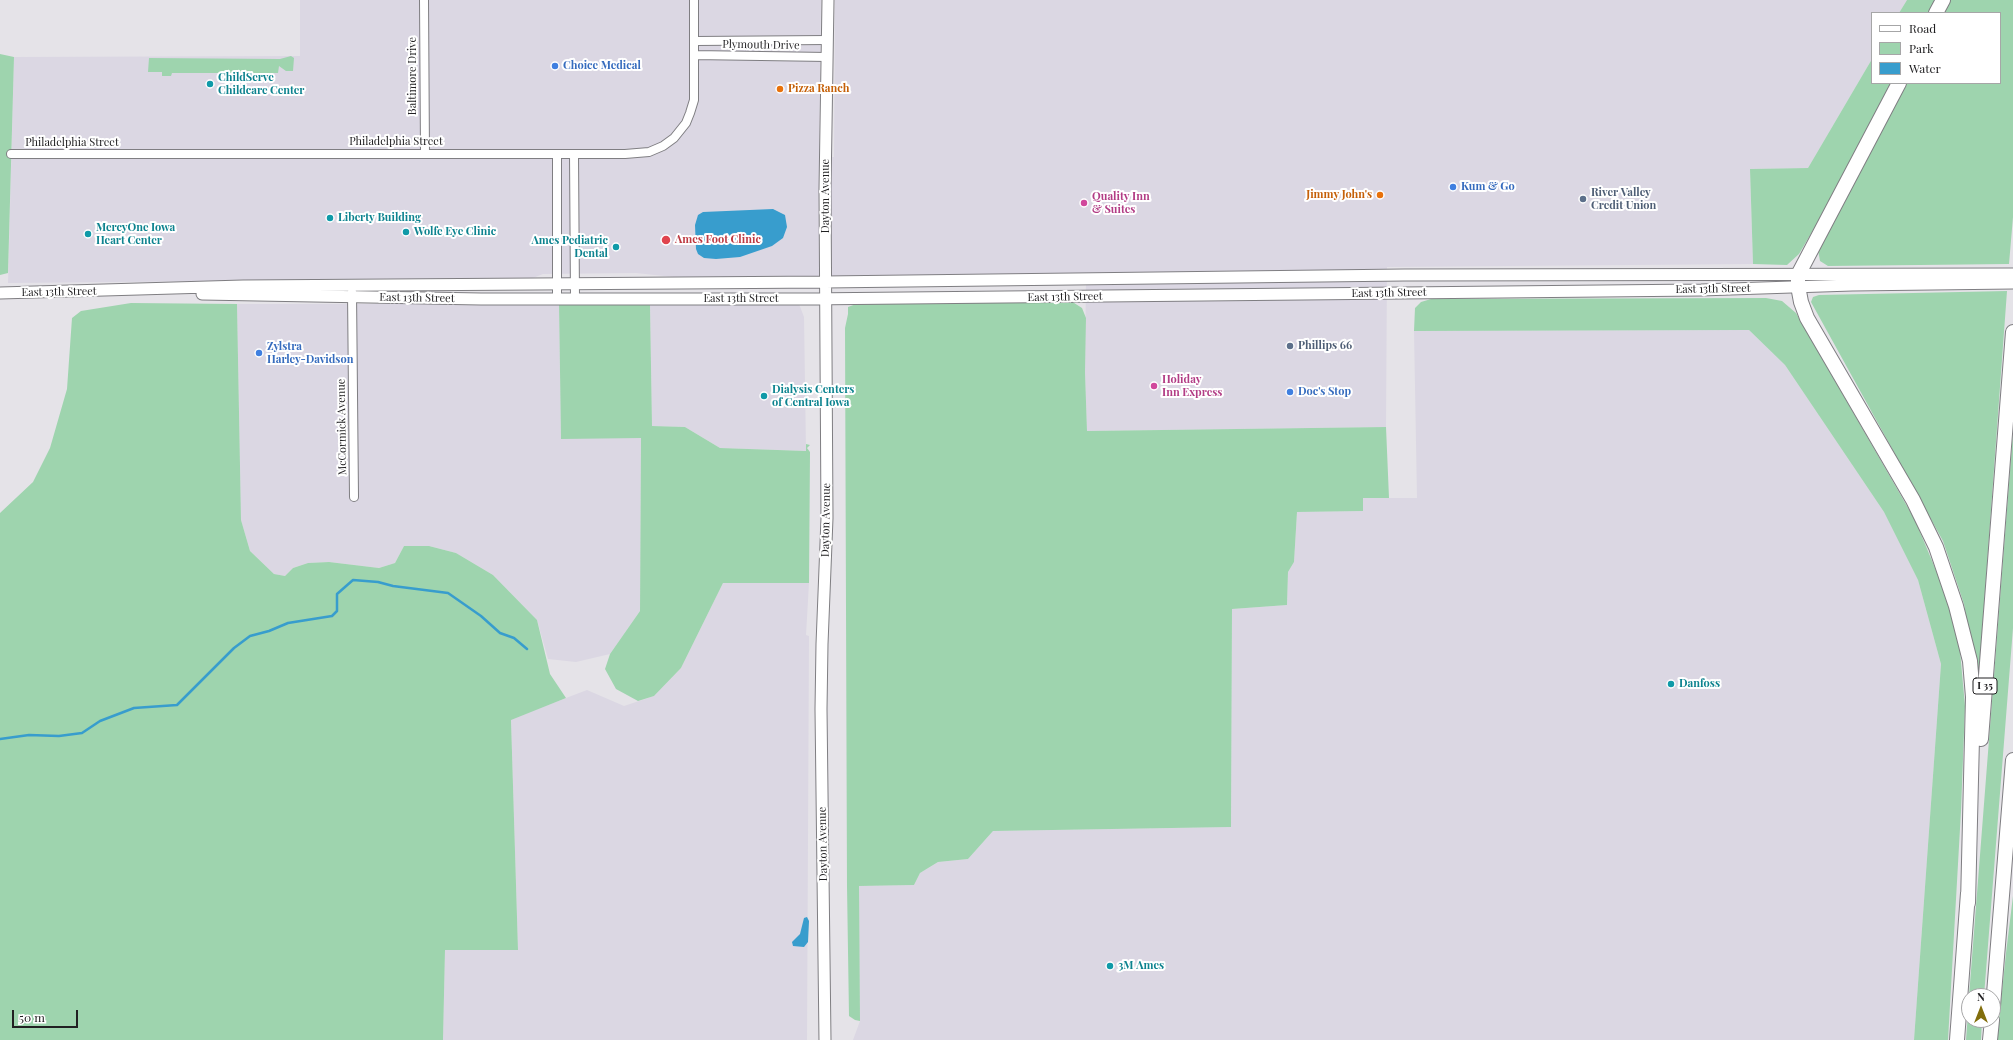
<!DOCTYPE html>
<style>
body{margin:0}
#map{position:relative;width:2013px;height:1040px;overflow:hidden;background:#e5e3e8;font-family:"Playfair Display",serif}
canvas{display:block}
.legend{position:absolute;left:1871px;top:12px;width:130px;height:72px;box-sizing:border-box;background:#fff;border:1px solid #a6a6a7;margin:0;padding:5px 7px;list-style:none;font-size:12px;color:#212022}
.legend li{display:flex;align-items:center;gap:8px;height:20px}
.legend b{width:20px;border:1px solid #a6a6a7}
.north{position:absolute;left:1961px;top:988px;width:40px;height:40px;box-sizing:border-box;background:#fff;border:1px solid #a6a6a7;border-radius:50%;rotate:0deg;font-size:11px;font-weight:700;line-height:16px;text-align:center;color:#212022}
.north::after{content:'';display:block;margin:auto;width:14px;height:18px;background:#826e0c;clip-path:polygon(50% 0,100% 100%,50% 72%,0 100%)}
.scale{position:absolute;left:12px;top:1010px;width:66px;height:18px;box-sizing:border-box;border:2px solid #212022;border-top:0;padding-left:5px;font-size:12px;line-height:14px;white-space:nowrap;color:#212022;-webkit-text-stroke:3px #fff;paint-order:stroke}
</style>
<div id="map">
<canvas width="2013" height="1040"></canvas>
<ul class="legend">
<li><b style="height:5px;background:#fff"></b>Road</li>
<li><b style="height:11px;background:#9ed4ae"></b>Park</li>
<li><b style="height:11px;background:#389dcd"></b>Water</li>
</ul>
<div class="north">N</div>
<div class="scale">50 m</div>
</div>
<script>
const ctx = document.querySelector('canvas').getContext('2d');
ctx.lineJoin = 'round';
function fillPath(path, color) { ctx.fillStyle = color; ctx.fill(path, 'evenodd'); }
const toPath = rows => new Path2D(rows.map(r => 'M' + r).join(''));
function strokePath(path, color, width, dash) { ctx.strokeStyle = color; ctx.lineWidth = width; ctx.lineCap = dash ? 'butt' : 'round'; ctx.setLineDash(dash || []); ctx.stroke(path); }
function write(font, color, halo, rows, align = 'center') {
  ctx.font = font + ' "Playfair Display",serif'; ctx.lineWidth = 4; ctx.setLineDash([]); ctx.textBaseline = 'middle'; ctx.strokeStyle = halo; ctx.fillStyle = color; for (const [text, x, y, turn = 0] of rows) {
    ctx.save(); ctx.translate(x, y); ctx.rotate((+turn || 0) * Math.PI / 180); ctx.textAlign = isNaN(turn) ? turn : align; if (halo) ctx.strokeText(text, 0, 0); ctx.fillText(text, 0, 0); ctx.restore();
  }
}
const built = toPath([
 [300,0,821,0,819,157,834,157,835,0,1907,0,1899,13,1872,13,1872,59,1808,168,1750,169,1753,264,1387,267,1386,427,1087,431,1085,372,1086,275,683,278,636,273,543,274,533,278,8,283,14,57,300,56],
 [237,304,559,304,561,438,641,438,640,611,610,654,576,662,548,659,537,620,493,575,456,553,429,546,404,546,395,563,379,568,329,562,308,563,293,568,285,576,274,574,250,551,241,520],
 [799,304,804,317,806,451,720,448,685,427,652,426,650,305],
 [1749,330,1785,365,1884,512,1918,580,1941,664,1914,1040,853,1040,860,1021,858,886,914,885,920,873,938,862,968,859,993,831,1231,827,1232,609,1287,605,1288,572,1294,562,1297,512,1363,511,1363,498,1417,498,1414,331],
 [723,583,809,583,806,635,809,636,807,1040,443,1040,445,950,518,950,511,719,587,690,624,706,654,696,681,668]
]);
const green = toPath([
 [1907,0,1937,0,1930,13,1899,13],
 [1950,0,2013,0,2013,217,2009,264,1828,266,1820,261,1818,250,1906,83,2000,83,2000,13,1943,13],
 [0,54,14,57,8,273,0,275],
 [291,56,294,58,293,71,286,71,279,66,278,73,172,73,171,76,162,76,162,72,148,72,149,58,280,59],
 [1872,59,1872,83,1893,83,1847,172,1799,254,1787,265,1753,264,1750,169,1808,168],
 [2007,291,1979,674,1975,674,1964,604,1943,541,1811,302,1813,297,1819,295],
 [1766,298,1782,301,1796,313,1915,520,1950,604,1960,651,1965,706,1961,811,1948,1040,1914,1040,1941,664,1918,580,1884,512,1785,365,1749,330,1414,331,1415,308,1421,302,1431,299],
 [1071,301,1082,308,1086,318,1085,372,1087,431,1386,427,1389,498,1363,498,1363,511,1297,512,1294,562,1288,572,1287,605,1232,609,1231,827,993,831,968,859,938,862,920,873,914,885,859,886,860,1021,855,1020,849,1016,847,886,845,328,848,314,848,307,859,303],
 [131,303,237,304,241,520,250,551,274,574,285,576,293,568,308,563,329,562,379,568,395,563,404,546,429,546,456,553,493,575,537,620,550,674,566,698,511,720,518,950,445,950,443,1040,0,1040,0,513,33,482,50,448,67,389,72,318,81,311],
 [559,304,650,305,652,426,685,427,720,448,806,451,806,444,810,445,807,448,810,452,809,583,723,583,681,668,654,696,638,701,616,689,605,669,610,654,640,611,641,438,561,439],
 [2013,432,2013,628,1984,996,1969,996],
 [2013,896,2013,1040,1997,1040,2006,953],
 [1969,1000,1969,1020,1982,1020,1981,1040,1966,1040]
]);
const water = toPath([
 [773,209,785,215,787,227,783,238,772,246,740,257,716,259,704,258,698,254,696,249,695,225,698,215,703,212],
 [807,917,809,921,808,942,804,947,793,946,792,942,800,934,804,918]
]);
const stream = toPath([
 [0,739,29,735,59,736,82,733,100,721,134,708,177,705,234,648,250,636,269,631,288,623,332,616,337,611,337,594,353,580,378,582,393,586,448,593,481,616,500,633,514,638,527,649]
]);
const street = toPath([
 [424,0,425,153],
 [695,41,828,40],
 [694,55,828,57],
 [11,154,625,154,649,152,663,146,674,138,686,123,690,113,694,100,694,0],
 [557,154,557,299],
 [574,154,575,299],
 [352,292,354,497]
]);
const secondary = toPath([
 [0,293,243,286,825,282,1404,275,2013,274],
 [202,294,481,299,806,299,1701,290,1852,285,2013,283],
 [825,1040,821,709,822,644,827,518,825,189,828,0]
]);
const highway = toPath([
 [1936,13,1943,0],
 [1899,83,1798,275,1798,286,1801,302,1807,318,1913,500,1936,547,1956,606,1970,661,1973,697,1968,903],
 [1981,739,2013,332],
 [1993,1006,2013,760],
 [1957,1040,1968,893],
 [1990,1040,1992,1020]
]);
const markers = [
 [555,66,4,"#3f7fe0"],
 [210,84,4,"#0f9aa8"],
 [780,89,4,"#e8710a"],
 [1453,187,4,"#3f7fe0"],
 [1380,195,4,"#e8710a"],
 [1583,199,4,"#5c6f8a"],
 [1084,203,4,"#d1479c"],
 [330,218,4,"#0f9aa8"],
 [406,232,4,"#0f9aa8"],
 [88,234,4,"#0f9aa8"],
 [666,240,5,"#e0444e"],
 [616,247,4,"#0f9aa8"],
 [1290,346,4,"#5c6f8a"],
 [259,353,4,"#3f7fe0"],
 [1154,386,4,"#d1479c"],
 [1290,392,4,"#3f7fe0"],
 [764,396,4,"#0f9aa8"],
 [1671,684,4,"#0f9aa8"],
 [1110,966,4,"#0f9aa8"]
];
const shields = [
 [1985,686,24]
];
const shieldNames = [
 ["I 35",1985,686]
];
const streetNames = [
 ["Plymouth Drive",761,45,1],
 ["Baltimore Drive",413,76,-90],
 ["Philadelphia Street",396,142],
 ["Philadelphia Street",72,143],
 ["Dayton Avenue",826,196,-90],
 ["East 13th Street",1713,289,-1],
 ["East 13th Street",59,292,-1],
 ["East 13th Street",1389,293,-1],
 ["East 13th Street",1065,297,-1],
 ["East 13th Street",417,298,1],
 ["East 13th Street",741,299],
 ["McCormick Avenue",342,427,-91],
 ["Dayton Avenue",826,520,-89],
 ["Dayton Avenue",823,844,-91]
];
const shopNames = [
 ["Choice Medical",563,66],
 ["Kum & Go",1461,187],
 ["Zylstra",267,347],
 ["Harley-Davidson",267,360],
 ["Doc's Stop",1298,392]
];
const cultureNames = [
 ["ChildServe",218,78],
 ["Childcare Center",218,91],
 ["Liberty Building",338,218],
 ["MercyOne Iowa",96,228],
 ["Heart Center",96,241],
 ["Wolfe Eye Clinic",414,232],
 ["Ames Pediatric",608,241,"right"],
 ["Dental",608,254,"right"],
 ["Dialysis Centers",772,390],
 ["of Central Iowa",772,403],
 ["Danfoss",1679,684],
 ["3M Ames",1118,966]
];
const foodNames = [
 ["Pizza Ranch",788,89],
 ["Jimmy John's",1372,195,"right"]
];
const serviceNames = [
 ["River Valley",1591,193],
 ["Credit Union",1591,206],
 ["Phillips 66",1298,346]
];
const hotelNames = [
 ["Quality Inn",1092,197],
 ["& Suites",1092,210],
 ["Holiday",1162,380],
 ["Inn Express",1162,393]
];
const healthNames = [
 ["Ames Foot Clinic",675,240]
];
fillPath(built, '#dbd7e3');
fillPath(green, '#9ed4ae');
fillPath(water, '#389dcd');
strokePath(stream, '#389dcd', 2.5);
strokePath(street, '#7f7e82', 10);
strokePath(secondary, '#7f7e82', 13);
strokePath(highway, '#7f7e82', 16);
strokePath(street, '#fff', 8);
strokePath(secondary, '#fff', 11);
strokePath(highway, '#fff', 14);
for (const [x, y, r, color] of markers) { const dot = new Path2D(); dot.arc(x, y, r, 0, 2 * Math.PI); ctx.fillStyle = color; ctx.fill(dot); strokePath(dot, '#fff', 1.5); }
for (const [x, y, w] of shields) { const box = new Path2D(); box.roundRect(x - w / 2, y - 8, w, 16, 3); ctx.fillStyle = '#fff'; ctx.fill(box); strokePath(box, '#212022', 1); }
write('bold 10px', '#212022', null, shieldNames);
write('11px', '#212022', '#fff', streetNames);
write('bold 11px', '#366cbe', '#fff', shopNames, 'left');
write('bold 11px', '#0d838f', '#fff', cultureNames, 'left');
write('bold 11px', '#c56008', '#fff', foodNames, 'left');
write('bold 11px', '#4e5e75', '#fff', serviceNames, 'left');
write('bold 11px', '#b23c85', '#fff', hotelNames, 'left');
write('bold 11px', '#be3a42', '#fff', healthNames, 'left');
</script>
